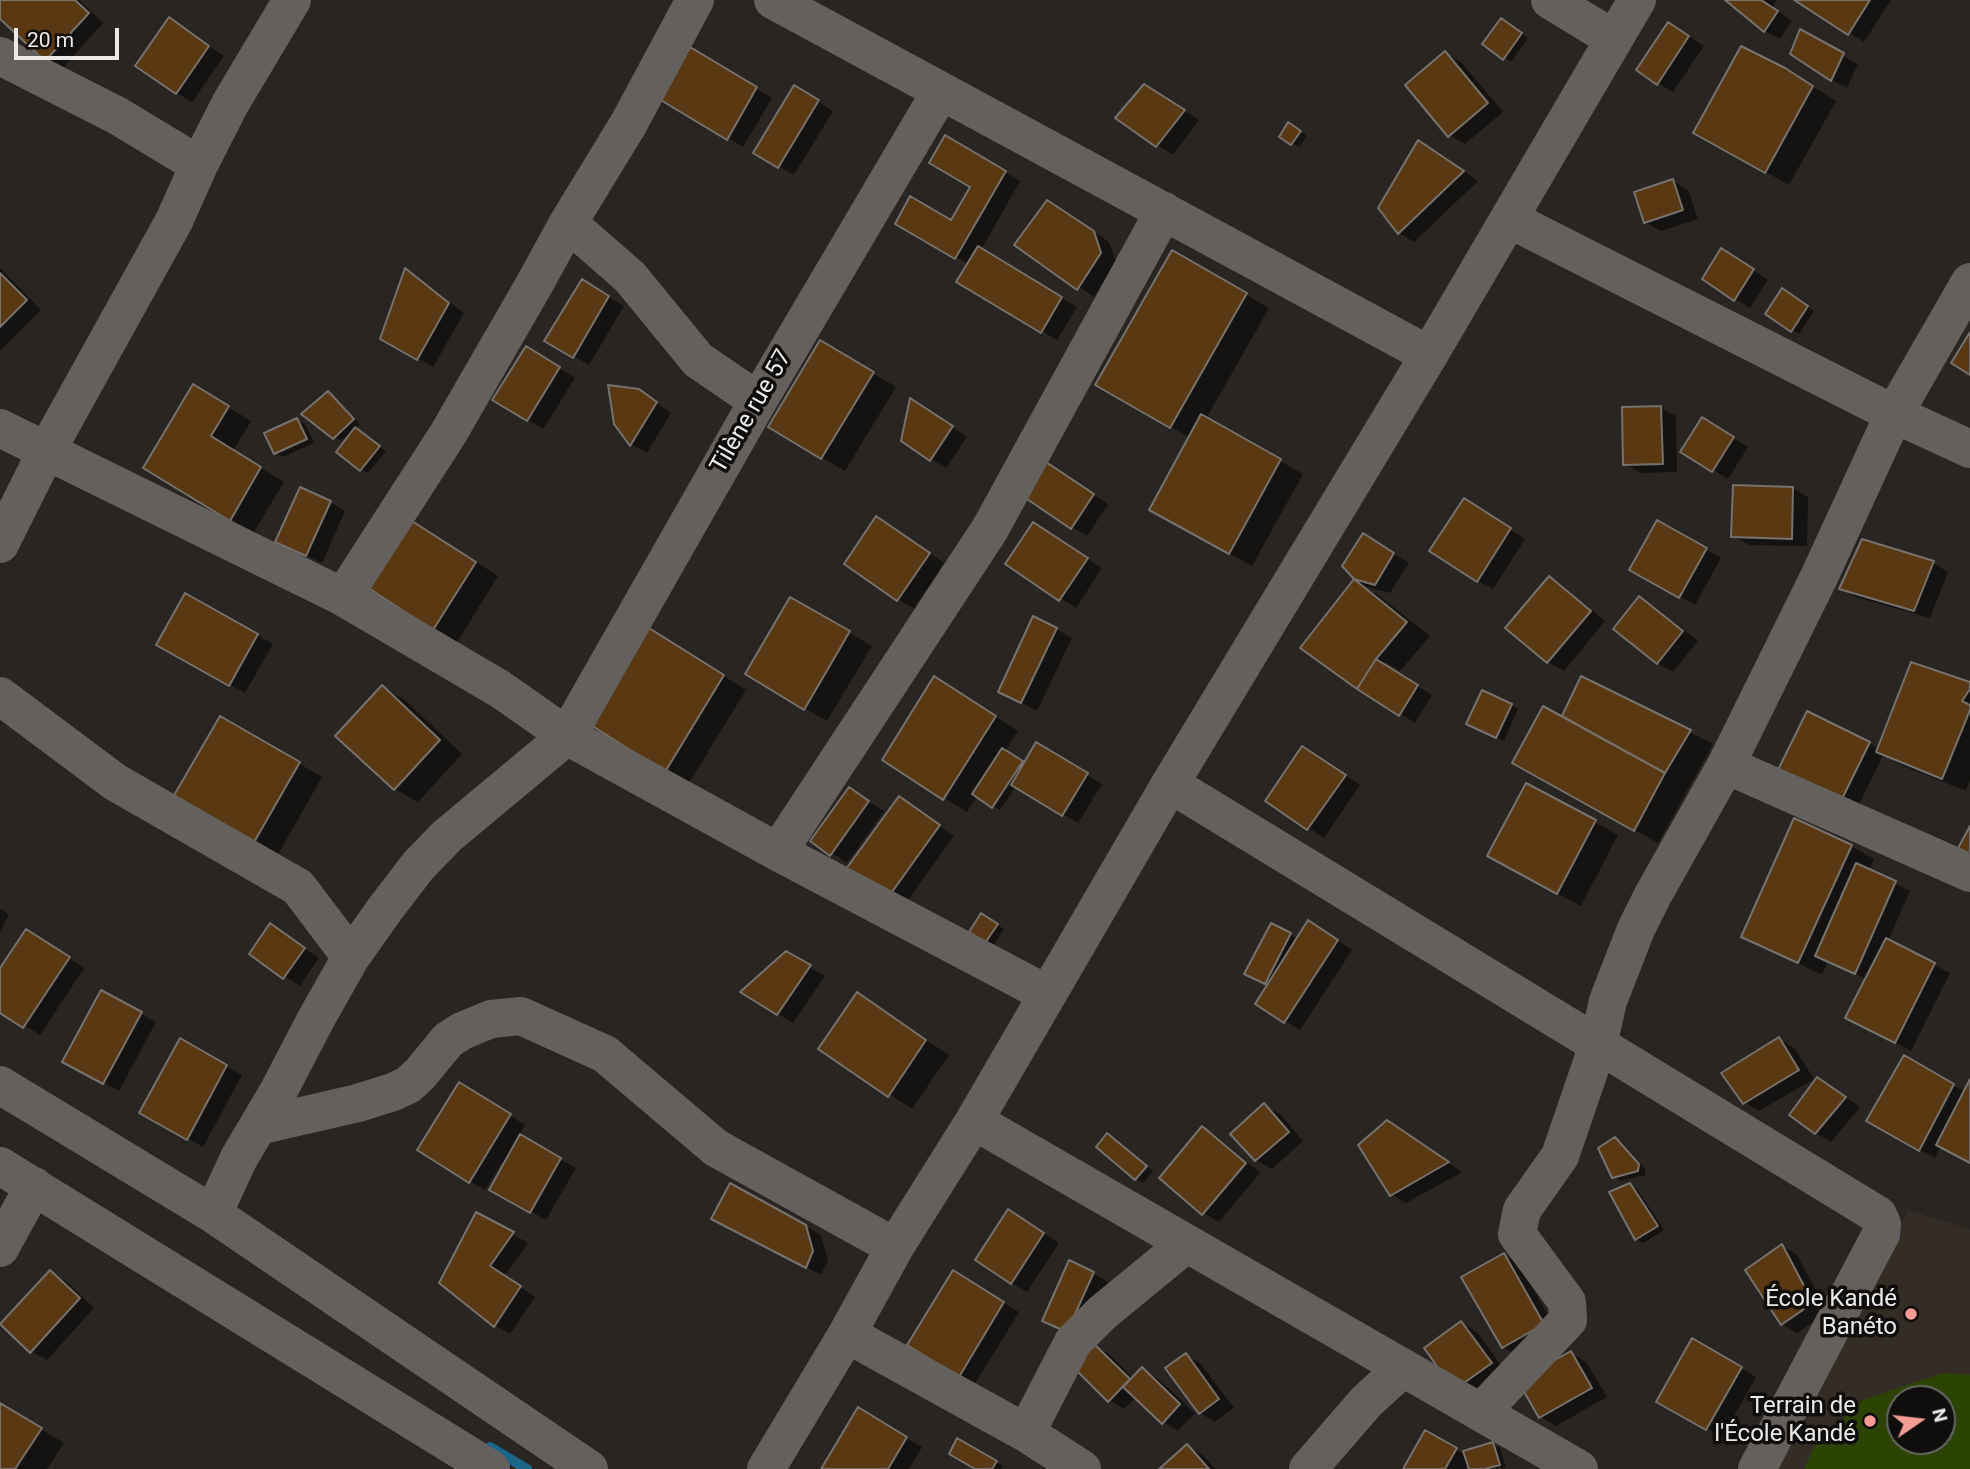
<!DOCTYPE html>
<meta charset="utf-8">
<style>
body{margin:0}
#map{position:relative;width:1970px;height:1469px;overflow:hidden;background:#282522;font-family:Roboto,sans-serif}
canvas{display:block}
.north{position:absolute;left:1886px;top:1385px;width:70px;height:70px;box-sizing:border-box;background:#100e0d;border:2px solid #686665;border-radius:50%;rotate:76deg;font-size:19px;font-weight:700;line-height:28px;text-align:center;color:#eceae8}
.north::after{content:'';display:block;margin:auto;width:24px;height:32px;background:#f59c94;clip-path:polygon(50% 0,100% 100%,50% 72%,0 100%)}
.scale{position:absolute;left:14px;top:28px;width:105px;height:32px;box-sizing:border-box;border:4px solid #eceae8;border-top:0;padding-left:9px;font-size:21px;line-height:24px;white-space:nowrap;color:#eceae8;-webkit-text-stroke:5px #100e0d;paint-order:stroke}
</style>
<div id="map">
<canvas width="1970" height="1469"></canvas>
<div class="north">N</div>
<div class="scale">20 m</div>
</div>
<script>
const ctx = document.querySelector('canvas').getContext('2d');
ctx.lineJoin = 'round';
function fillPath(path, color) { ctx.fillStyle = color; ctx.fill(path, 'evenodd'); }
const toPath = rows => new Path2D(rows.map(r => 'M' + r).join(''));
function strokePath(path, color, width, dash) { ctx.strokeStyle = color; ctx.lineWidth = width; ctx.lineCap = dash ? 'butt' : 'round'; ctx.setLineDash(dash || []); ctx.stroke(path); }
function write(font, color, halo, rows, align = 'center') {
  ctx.font = font + ' Roboto,sans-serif'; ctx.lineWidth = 7; ctx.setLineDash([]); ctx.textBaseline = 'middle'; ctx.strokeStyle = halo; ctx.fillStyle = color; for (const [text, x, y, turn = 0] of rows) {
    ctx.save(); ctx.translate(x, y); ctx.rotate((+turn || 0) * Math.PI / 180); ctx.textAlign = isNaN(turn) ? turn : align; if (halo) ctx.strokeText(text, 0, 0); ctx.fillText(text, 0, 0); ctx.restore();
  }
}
const built = toPath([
 [1908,1210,1970,1229,1970,1469,1770,1469],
 [1900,1399,1942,1399,1942,1441,1900,1441]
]);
const green = toPath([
 [1943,1373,1970,1375,1970,1469,1804,1469,1816,1444,1863,1400],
 [1900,1399,1942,1399,1942,1441,1900,1441]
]);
const shadow = toPath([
 [3,0,79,0,103,23,62,69,46,60,0,17,0,3],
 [1727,0,1776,0,1773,8,1792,21,1780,39,1765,31],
 [1797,0,1891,0,1864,42],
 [169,19,224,56,192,102,177,93],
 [1509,24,1528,38,1511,62,1504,58],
 [1801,32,1858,64,1847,88,1832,80],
 [1684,33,1704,46,1673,92,1658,83],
 [691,49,772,98,743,147,661,99],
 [1445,53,1461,62,1503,112,1465,144,1449,135],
 [1809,84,1836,101,1789,185,1695,132],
 [1160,95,1199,120,1173,155,1117,118],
 [810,96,833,111,794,175,755,152],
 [1296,128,1307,136,1299,147,1282,136],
 [946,138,1020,181,981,250,1077,307,1057,340,958,281,968,264,897,223,951,222,972,186],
 [1434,151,1478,181,1414,242,1399,233],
 [1673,181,1688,190,1698,219,1661,231,1645,222],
 [1063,211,1109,242,1116,262,1094,297,1017,245],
 [1173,252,1269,308,1206,419,1303,474,1252,566,1151,509,1190,438,1098,384],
 [1737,259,1768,280,1750,308,1735,299],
 [0,268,41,310,0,351],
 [406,271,421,280,464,313,433,367,382,338],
 [598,290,624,306,589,365,547,341],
 [1790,294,1814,311,1799,334,1792,330],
 [844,356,896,387,845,471,770,426],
 [541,357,575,378,543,429,528,420],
 [194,386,251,421,233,451,284,482,254,532,231,519],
 [638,390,671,413,647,453,632,445,616,423],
 [328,393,335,398,360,424,355,429,386,451,368,473,361,469,351,432,341,441,334,437],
 [1660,407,1676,416,1677,472,1641,473,1625,464],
 [926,409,967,437,946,468,931,459],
 [1702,419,1748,447,1728,479,1683,451],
 [297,420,305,424,314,443,283,457,276,453],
 [1062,473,1108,504,1087,536,1072,527],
 [1793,488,1808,497,1807,546,1749,545,1733,536],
 [330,502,345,511,322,563,277,541],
 [1479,509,1525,539,1493,589,1478,581],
 [1658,522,1721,558,1695,605,1632,569],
 [892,527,944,563,914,608,898,599],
 [428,531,498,576,457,642,434,628],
 [1048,533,1102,568,1076,608,1008,564],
 [1379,544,1409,563,1390,593,1362,586,1378,595,1430,636,1400,671,1386,662,1385,665,1432,695,1415,723,1302,648,1356,579],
 [1933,563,1948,572,1930,618,1856,597,1841,588],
 [1549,578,1564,587,1605,621,1564,671,1548,662,1508,627],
 [186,595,273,644,245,693,159,645],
 [1639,598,1655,607,1698,641,1673,672,1658,663,1616,629],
 [791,599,872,646,827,721,747,674],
 [1056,629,1072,638,1037,711,1000,691],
 [673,644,746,690,689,783,666,770],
 [1582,678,1713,744,1658,843,1537,776],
 [1970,684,1970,780,1966,791,1901,765,1883,755,1856,811,1795,781,1869,743,1879,749],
 [382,687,405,700,462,754,418,802,395,789],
 [958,692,1018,731,1005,752,1025,764,1037,745,1102,784,1078,823,1016,786,1000,810,977,796,967,812,884,760],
 [1511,705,1518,709,1504,741,1475,727],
 [221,718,322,777,273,863,171,803],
 [1303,748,1360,785,1324,838,1267,800],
 [1526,785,1618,835,1581,906,1512,869],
 [849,789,884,811,847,863,812,840],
 [899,798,954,836,903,907,888,898],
 [1851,846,1874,859,1869,871,1910,891,1888,941,1950,973,1911,1051,1863,1026,1867,979,1828,962,1822,975,1743,936],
 [0,909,9,914,0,933],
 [982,915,1004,929,993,946,986,942],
 [1272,925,1298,939,1324,931,1352,950,1300,1030,1285,1021,1269,985,1247,973],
 [271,926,319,958,300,986,251,954],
 [42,940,84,968,40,1035,0,1010,0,972],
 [786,953,825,976,793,1023,743,992],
 [102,992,156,1022,119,1091,65,1061],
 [857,994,949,1055,912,1109,821,1048],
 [1779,1039,1794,1048,1814,1079,1759,1111,1744,1102],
 [180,1041,242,1075,203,1147,142,1113],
 [1905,1057,1965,1092,1970,1082,1970,1162,1941,1146,1935,1158,1869,1121],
 [1833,1088,1860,1107,1831,1142,1816,1133],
 [475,1093,525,1125,519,1136,576,1168,546,1220,491,1189,505,1164,502,1163,485,1190,470,1181],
 [1264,1106,1280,1114,1303,1141,1272,1169,1256,1160,1233,1134],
 [1203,1128,1218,1137,1260,1173,1219,1222,1204,1213,1161,1178],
 [1403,1131,1462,1172,1406,1203,1391,1194],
 [1108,1135,1153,1171,1143,1183,1136,1179],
 [1615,1139,1623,1143,1645,1169,1645,1175,1621,1181,1614,1177],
 [731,1185,821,1235,828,1260,821,1275,728,1227],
 [1630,1185,1637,1189,1664,1230,1643,1243,1636,1239],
 [477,1214,528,1243,504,1276,535,1297,510,1334,495,1325],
 [1024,1221,1059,1243,1027,1292,1012,1283],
 [1782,1246,1797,1255,1828,1312,1797,1333,1782,1324],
 [1504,1255,1519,1264,1558,1333,1518,1356,1503,1347],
 [50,1273,66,1281,94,1308,47,1360,31,1351],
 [1093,1273,1108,1282,1083,1339,1044,1320],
 [968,1281,1019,1312,975,1384,909,1345],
 [1462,1323,1477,1332,1506,1372,1470,1398,1427,1349],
 [1693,1340,1756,1377,1722,1437,1659,1401],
 [1093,1345,1108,1353,1134,1379,1143,1370,1158,1379,1195,1413,1178,1431,1163,1422,1136,1397,1124,1409,1109,1400],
 [1571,1353,1586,1362,1607,1397,1556,1426,1541,1417],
 [1186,1355,1201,1364,1234,1408,1215,1422,1200,1413],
 [0,1404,64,1443,47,1469,0,1469],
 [859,1410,922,1447,909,1469,823,1469],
 [1426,1432,1466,1455,1492,1444,1500,1448,1506,1468,1471,1469,1468,1463,1465,1469,1405,1469],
 [958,1441,1003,1466,1001,1469,979,1469],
 [1187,1446,1203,1455,1215,1469,1162,1469]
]);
const stream = toPath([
 [490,1447,527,1469]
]);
const building = toPath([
 [0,0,75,0,89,13,45,61,0,19,0,0],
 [1725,0,1761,0,1778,11,1764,32,1725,0],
 [1794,0,1870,0,1848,35,1794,0],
 [169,17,209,46,176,94,135,66,169,17],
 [1501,18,1522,33,1503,60,1482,44,1501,18],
 [1668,22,1689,36,1657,85,1636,70,1668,22],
 [1800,29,1844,53,1831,81,1790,54,1800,29],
 [1741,46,1785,68,1813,86,1765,173,1693,133,1741,46],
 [690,47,757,87,727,140,659,99,690,47],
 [1445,51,1488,103,1448,137,1405,85,1445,51],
 [1144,84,1185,110,1156,147,1115,118,1144,84],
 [794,85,819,100,778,168,753,153,794,85],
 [1288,122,1301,131,1291,145,1279,137,1288,122],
 [945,135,1006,171,955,259,895,224,910,196,951,220,970,187,929,163,945,135],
 [1418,140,1464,171,1398,234,1378,208,1418,140],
 [1673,179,1683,210,1644,223,1634,192,1673,179],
 [1047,200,1094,231,1101,253,1077,290,1014,245,1047,200],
 [978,246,1062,297,1041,333,956,282,978,246],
 [1721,248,1754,269,1734,301,1702,279,1721,248],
 [1172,250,1247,293,1170,428,1095,385,1172,250],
 [405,268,449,303,417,360,380,339,405,268],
 [0,273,27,300,0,327,0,273],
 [582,279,609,296,573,358,544,341,582,279],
 [1782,288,1808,306,1791,332,1765,314,1782,288],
 [1970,332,1970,375,1951,363,1970,332],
 [820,340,874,372,821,459,768,427,820,340],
 [526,346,560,367,527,421,492,400,526,346],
 [193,384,229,406,211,436,261,467,230,521,143,468,193,384],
 [608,385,639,389,657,402,630,446,614,424,608,385],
 [328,391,354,419,333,439,301,414,328,391],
 [910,398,953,426,930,461,901,441,910,398],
 [1661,406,1663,464,1623,465,1622,407,1661,406],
 [1201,414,1281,459,1229,554,1149,510,1201,414],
 [1702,417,1734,437,1712,472,1680,452,1702,417],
 [297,418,307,439,274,454,264,433,297,418],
 [355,427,380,446,360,471,336,452,355,427],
 [1046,462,1094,494,1071,529,1024,497,1046,462],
 [1733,485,1793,487,1792,539,1731,537,1733,485],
 [300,487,331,501,306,556,275,542,300,487],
 [1464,498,1511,528,1477,582,1429,551,1464,498],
 [404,516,476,562,433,630,362,584,404,516],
 [876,516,930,553,897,601,844,564,876,516],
 [1657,520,1707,548,1679,598,1629,570,1657,520],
 [1033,522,1088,558,1059,601,1005,564,1033,522],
 [1363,533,1394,553,1375,585,1354,579,1342,566,1363,533],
 [1862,539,1934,561,1914,611,1839,589,1862,539],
 [1549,576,1591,611,1547,663,1505,628,1549,576],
 [1354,579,1407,622,1376,659,1357,689,1300,648,1354,579],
 [185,593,258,634,229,686,156,645,185,593],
 [1639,596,1683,631,1657,664,1613,629,1639,596],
 [790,597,850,631,804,710,745,674,790,597],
 [1033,616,1057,628,1021,703,998,692,1033,616],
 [649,628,724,675,665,772,589,724,649,628],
 [1376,659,1418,685,1399,716,1357,689,1376,659],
 [1911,662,1970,682,1970,689,1962,701,1970,705,1970,710,1942,779,1876,752,1911,662],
 [934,676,996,716,943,800,882,760,934,676],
 [1581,676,1691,730,1665,773,1562,716,1581,676],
 [382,685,440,740,394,790,335,736,382,685],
 [1482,690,1512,704,1496,738,1466,724,1482,690],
 [1543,706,1665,773,1634,831,1512,763,1543,706],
 [1807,711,1870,742,1840,803,1777,772,1807,711],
 [220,716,300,762,249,851,169,804,220,716],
 [1036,742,1088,773,1062,816,1011,785,1036,742],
 [1302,746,1346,775,1307,830,1265,801,1302,746],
 [1002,748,1023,761,992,808,972,794,1002,748],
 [1526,783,1596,820,1557,894,1487,856,1526,783],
 [849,787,869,801,830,856,810,841,849,787],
 [899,796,940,825,887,899,846,869,899,796],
 [1794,818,1852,845,1798,963,1741,937,1794,818],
 [1970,826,1970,856,1957,850,1970,826],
 [1856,863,1896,881,1855,974,1815,956,1856,863],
 [981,913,998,924,985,943,969,932,981,913],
 [1308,920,1338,940,1284,1023,1255,1004,1308,920],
 [270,923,305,948,283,979,249,954,270,923],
 [1271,923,1291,933,1265,984,1244,974,1271,923],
 [26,929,70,957,23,1028,0,1013,0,968,26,929],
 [1886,938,1935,963,1895,1043,1845,1018,1886,938],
 [786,951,811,965,777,1015,740,992,786,951],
 [101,990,142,1012,103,1084,62,1062,101,990],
 [857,992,926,1040,888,1097,818,1049,857,992],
 [1779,1037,1799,1070,1743,1104,1721,1073,1779,1037],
 [180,1038,227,1065,187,1140,139,1113,180,1038],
 [1904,1055,1954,1084,1919,1151,1866,1121,1904,1055],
 [1817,1077,1846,1097,1815,1134,1789,1115,1817,1077],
 [1970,1079,1970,1163,1936,1145,1970,1079],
 [459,1082,511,1114,469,1183,417,1150,459,1082],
 [1264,1103,1289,1132,1255,1161,1230,1134,1264,1103],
 [1387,1120,1449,1162,1390,1196,1358,1145,1387,1120],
 [1202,1126,1246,1163,1202,1215,1159,1178,1202,1126],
 [1107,1133,1147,1166,1135,1180,1096,1147,1107,1133],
 [520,1134,561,1158,530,1213,489,1190,520,1134],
 [1615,1137,1639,1164,1638,1171,1612,1178,1598,1148,1615,1137],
 [730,1183,806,1225,813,1251,806,1268,711,1219,730,1183],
 [1630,1183,1658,1226,1635,1240,1609,1192,1630,1183],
 [1008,1209,1044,1233,1011,1284,975,1260,1008,1209],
 [476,1212,514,1232,490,1266,521,1286,494,1327,439,1283,476,1212],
 [1782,1244,1813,1303,1781,1325,1745,1270,1782,1244],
 [1504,1253,1544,1324,1502,1348,1461,1277,1504,1253],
 [1069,1260,1094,1272,1067,1332,1042,1321,1069,1260],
 [50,1270,80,1298,30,1353,0,1324,50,1270],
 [953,1270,1004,1302,959,1377,907,1345,953,1270],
 [1461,1321,1492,1363,1454,1390,1424,1348,1461,1321],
 [1692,1338,1742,1367,1706,1430,1656,1402,1692,1338],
 [1092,1342,1130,1379,1108,1402,1071,1365,1092,1342],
 [1571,1351,1592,1388,1539,1418,1518,1381,1571,1351],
 [1186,1353,1219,1399,1199,1414,1165,1368,1186,1353],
 [1142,1367,1180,1404,1162,1424,1123,1387,1142,1367],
 [0,1403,42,1428,15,1469,0,1469,0,1403],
 [858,1407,907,1437,888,1469,821,1469,858,1407],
 [1425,1430,1457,1448,1445,1469,1403,1469,1425,1430],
 [957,1438,997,1461,992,1469,975,1469,949,1454,957,1438],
 [1493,1442,1500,1465,1484,1469,1469,1469,1463,1451,1493,1442],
 [1187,1444,1209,1469,1159,1469,1187,1444]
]);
const minor = toPath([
 [773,0,1429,355],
 [1550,0,1614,39],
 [0,56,118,116,199,165],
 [1509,219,1894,414,1970,449],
 [568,223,630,277,698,360,758,401],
 [0,428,343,597,500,689,567,736,778,852,1047,994],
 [0,544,46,452,174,221,199,165,230,104,292,0],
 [343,597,448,434,534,285,568,223,629,123,695,0],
 [0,696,115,782,298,887,351,957],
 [1726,765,1970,873],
 [1170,784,1878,1215,1882,1224,1881,1234,1757,1469],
 [778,852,990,529,1164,211],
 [0,1085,213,1214,589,1469],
 [974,1121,1579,1469],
 [258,1126,358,1103,393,1092,408,1085,420,1074,448,1040,462,1031,491,1019,521,1016,605,1054,716,1148,895,1247],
 [0,1166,491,1469],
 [213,1214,239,1158,278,1092,316,1019,351,957,385,909,418,866,447,836,567,736,758,401,941,91],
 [0,1248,34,1186],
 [847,1334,1026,1433,1082,1469],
 [1481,1412,1568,1320,1567,1302,1517,1234,1522,1210,1560,1156,1598,1045,1608,1001,1636,929,1653,895,1726,765,1819,577,1894,414,1970,282],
 [1026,1433,1073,1342,1102,1313,1186,1244],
 [766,1469,847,1334,895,1247,974,1121,1170,784,1429,355,1637,0],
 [1308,1469,1366,1402,1403,1368]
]);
const markers = [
 [1911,1314,7,"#f59c94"],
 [1870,1421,7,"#f59c94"]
];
const streetNames = [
 ["Tilène rue 57",752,412,-60]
];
const poiNames = [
 ["École Kandé",1897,1300],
 ["Banéto",1897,1328],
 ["Terrain de",1856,1407],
 ["l'École Kandé",1856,1435]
];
fillPath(built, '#342d26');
fillPath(green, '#2b4402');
fillPath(shadow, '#0007');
strokePath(stream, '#1a6689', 10);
fillPath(building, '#593914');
strokePath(building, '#75716e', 2);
strokePath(minor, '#63605d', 38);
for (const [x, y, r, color] of markers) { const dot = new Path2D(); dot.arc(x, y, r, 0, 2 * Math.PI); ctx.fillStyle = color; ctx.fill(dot); strokePath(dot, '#100e0d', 2.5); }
write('24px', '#eceae8', '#100e0d', streetNames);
write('24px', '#eceae8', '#100e0d', poiNames, 'right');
</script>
